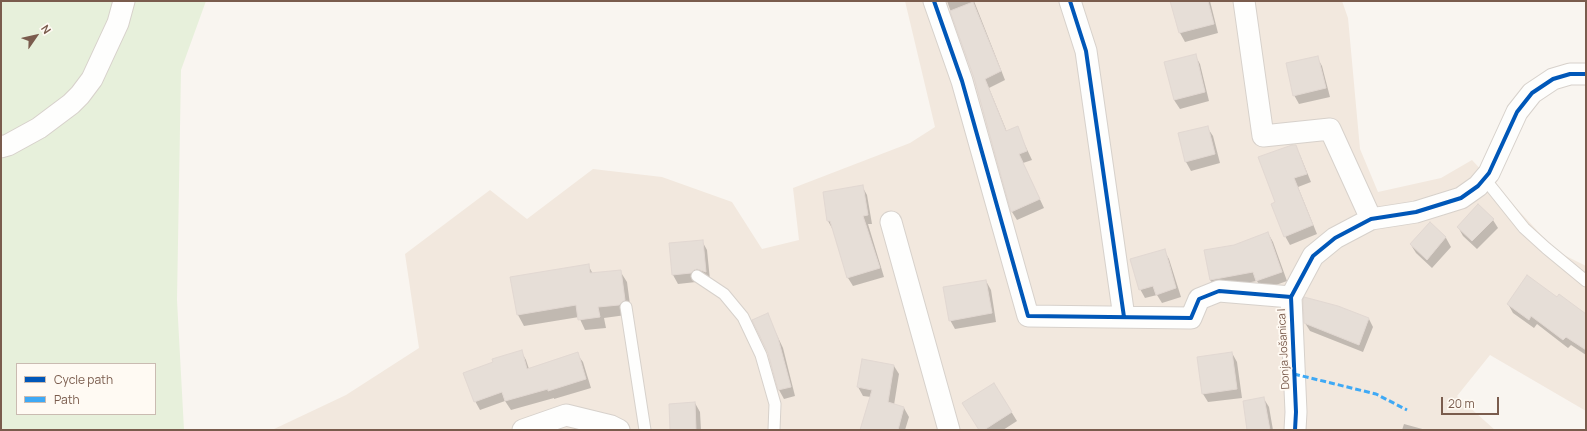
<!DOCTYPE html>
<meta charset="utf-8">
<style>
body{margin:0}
#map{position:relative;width:1587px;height:431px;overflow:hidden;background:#f9f5f0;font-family:Manrope,sans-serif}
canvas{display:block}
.frame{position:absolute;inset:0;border:2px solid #7a5c4d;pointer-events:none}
.legend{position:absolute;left:16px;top:363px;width:140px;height:52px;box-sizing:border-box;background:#fffaf3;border:1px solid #cabbb1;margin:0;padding:5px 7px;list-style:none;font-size:12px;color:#7a5c4d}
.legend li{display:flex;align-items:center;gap:8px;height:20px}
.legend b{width:20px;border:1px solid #cabbb1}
.north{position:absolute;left:16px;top:16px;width:40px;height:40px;-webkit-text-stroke:3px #fffaf3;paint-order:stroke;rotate:56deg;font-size:11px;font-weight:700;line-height:16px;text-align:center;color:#7a5c4d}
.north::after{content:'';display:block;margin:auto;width:14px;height:18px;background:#7a5c4d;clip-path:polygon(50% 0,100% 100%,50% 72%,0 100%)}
.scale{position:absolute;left:1441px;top:397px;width:58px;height:18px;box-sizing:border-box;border:2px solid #7a5c4d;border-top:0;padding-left:5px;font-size:12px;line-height:14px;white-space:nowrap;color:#7a5c4d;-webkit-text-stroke:3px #fffaf3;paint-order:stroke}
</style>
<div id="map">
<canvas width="1587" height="431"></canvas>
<div class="frame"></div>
<ul class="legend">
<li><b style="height:5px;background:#0057b8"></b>Cycle path</li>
<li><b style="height:5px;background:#3fa9f5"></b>Path</li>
</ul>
<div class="north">N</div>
<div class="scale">20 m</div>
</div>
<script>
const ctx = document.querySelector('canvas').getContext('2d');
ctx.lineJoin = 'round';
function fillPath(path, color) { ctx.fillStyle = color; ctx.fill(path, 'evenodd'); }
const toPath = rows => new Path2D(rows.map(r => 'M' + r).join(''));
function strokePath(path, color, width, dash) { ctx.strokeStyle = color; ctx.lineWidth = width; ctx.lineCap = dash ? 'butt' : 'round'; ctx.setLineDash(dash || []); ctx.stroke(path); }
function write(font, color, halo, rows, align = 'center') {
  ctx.font = font + ' Manrope,sans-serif'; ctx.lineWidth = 3.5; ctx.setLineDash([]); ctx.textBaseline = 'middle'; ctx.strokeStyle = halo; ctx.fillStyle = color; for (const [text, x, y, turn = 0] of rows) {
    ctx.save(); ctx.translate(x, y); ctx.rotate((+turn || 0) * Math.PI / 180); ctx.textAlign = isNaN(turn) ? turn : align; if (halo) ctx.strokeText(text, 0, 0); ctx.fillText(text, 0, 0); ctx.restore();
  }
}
const residential = toPath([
 [905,1,1342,1,1348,18,1360,149,1378,192,1441,178,1472,160,1556,251,1586,266,1586,411,1490,355,1457,396,1495,430,272,430,346,395,419,348,405,254,490,190,527,219,593,169,662,177,732,202,762,249,799,240,793,188,910,143,935,127]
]);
const green = toPath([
 [1,1,206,1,181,70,177,300,184,430,1,430],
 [17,364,155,364,155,414,17,414]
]);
const shadow = toPath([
 [947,1,974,1,1005,80,989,88,1007,132,1017,128,1032,160,1023,163,1044,208,1017,220,1012,212,974,77],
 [1171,1,1210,1,1218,33,1185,42,1180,33],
 [1195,55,1200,64,1209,101,1180,109,1174,100],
 [1317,57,1322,66,1330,97,1299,104,1294,95],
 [1207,127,1213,136,1220,163,1191,171,1186,162],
 [1295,146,1300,155,1311,182,1298,187,1317,234,1290,245,1285,236,1277,203],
 [862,186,867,195,872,224,868,224,884,277,853,286,848,278,833,230,828,221,824,193],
 [1493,220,1498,228,1477,249,1463,236,1458,227],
 [1430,224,1446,238,1451,247,1432,268,1416,253,1411,245],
 [1268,233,1273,242,1287,281,1262,290,1257,281,1216,288,1210,280],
 [702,241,707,250,710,280,699,279,696,282,678,284,673,275],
 [1164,250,1169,259,1181,297,1162,303,1157,295,1145,298,1140,289],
 [588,265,593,274,620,271,627,282,631,312,626,315,604,318,606,328,585,330,579,317,524,326,518,315,512,278],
 [986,281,991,290,996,322,955,329,950,320],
 [1557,298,1586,316,1586,355,1571,345,1568,348,1537,324,1534,328,1513,313,1508,304],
 [1338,307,1369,319,1373,327,1363,352,1310,331,1305,323],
 [767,314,783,348,795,396,784,399,779,390,769,353],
 [521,351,526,360,529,369,577,354,583,362,591,388,554,399,554,398,511,410,505,401,480,410,475,401],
 [1232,353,1237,362,1242,398,1208,402,1203,394],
 [894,366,899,374,894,405,904,408,909,417,905,430,862,430,871,397,863,396,858,387],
 [994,384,1017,421,1003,430,980,430],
 [1264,399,1269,407,1273,430,1248,430],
 [695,403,700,412,701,430,671,430],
 [1404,424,1426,430,1402,430]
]);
const building = toPath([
 [1170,1,1208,1,1214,24,1179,33,1170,1],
 [973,2,1001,71,985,79,1006,131,1018,126,1027,151,1019,154,1040,199,1011,212,974,78,950,11,973,2],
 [1196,54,1205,92,1174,100,1164,62,1196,54],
 [1318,56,1326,88,1293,96,1286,63,1318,56],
 [1208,126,1215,154,1185,162,1178,133,1208,126],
 [1292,145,1296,145,1307,174,1294,178,1313,225,1284,237,1271,204,1275,202,1258,157,1292,145],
 [863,185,868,215,863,216,880,268,847,278,830,221,827,221,823,192,863,185],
 [1478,204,1494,219,1472,241,1457,227,1478,204],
 [1430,222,1446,237,1427,260,1410,244,1430,222],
 [1268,232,1282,272,1256,281,1253,272,1210,280,1204,250,1234,245,1268,232],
 [703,240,706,272,697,269,694,270,691,273,672,275,669,243,703,240],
 [1165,249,1176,288,1156,295,1153,286,1139,290,1130,259,1165,249],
 [589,264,590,273,621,270,625,300,619,305,598,307,600,317,578,320,576,305,517,315,510,277,589,264],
 [1527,275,1557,297,1559,294,1586,314,1586,350,1566,337,1563,340,1531,316,1529,320,1507,304,1527,275],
 [986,280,992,313,949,321,943,287,986,280],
 [1304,297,1338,306,1369,318,1359,345,1304,323,1303,300,1304,297],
 [768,313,778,338,791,387,778,390,768,353,752,320,768,313],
 [522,350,527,369,578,352,586,379,548,391,548,389,505,401,502,392,474,402,463,373,493,362,492,359,522,350],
 [1232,352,1237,389,1202,394,1197,357,1232,352],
 [862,359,894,365,888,402,904,407,898,430,860,430,872,390,857,387,862,359],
 [994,383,1012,412,984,430,979,430,962,403,994,383],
 [1264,397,1270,430,1247,430,1243,401,1264,397],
 [695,402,696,430,670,430,669,404,695,402]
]);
const lane = toPath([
 [1484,178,1524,228,1546,248,1586,281],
 [697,276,724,294,743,317,761,355,775,404,774,430],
 [626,307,645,430]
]);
const street = toPath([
 [934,1,962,81,1028,316,1191,318,1199,299,1219,291,1291,297],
 [1070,1,1086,51,1124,317],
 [1244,1,1263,136,1330,129,1371,219],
 [1,147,8,145,39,128,71,104,80,95,92,79,118,23,124,1],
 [891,222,949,430],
 [523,430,566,415,611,426,619,430],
 [1295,430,1296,412,1291,297,1313,256,1335,238,1371,219,1416,212,1461,198,1478,186,1489,173,1517,112,1532,93,1553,79,1570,74,1586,74]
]);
const quiet = toPath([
 [1294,374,1376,394,1407,410]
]);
const cycleway = toPath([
 [934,1,962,81,1028,316,1191,318,1199,299,1219,291,1291,297],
 [1070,1,1086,51,1124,317],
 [1295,430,1296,412,1291,297,1313,256,1335,238,1371,219,1416,212,1461,198,1478,186,1489,173,1517,112,1532,93,1553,79,1570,74,1586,74]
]);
const streetNames = [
 ["Donja Jošanica I",1284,349,-93]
];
fillPath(residential, '#f2e8de');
fillPath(green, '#e7f0db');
fillPath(shadow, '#0003');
fillPath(building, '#e6ded7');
strokePath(building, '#e2d8d2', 1);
strokePath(lane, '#d7d1cb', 13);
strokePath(street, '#d7d1cb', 23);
strokePath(lane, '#fefefd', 11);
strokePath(street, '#fefefd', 21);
strokePath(quiet, '#3fa9f5', 3, [6, 3]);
strokePath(cycleway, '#0057b8', 4);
write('11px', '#7a5c4d', '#fffaf3', streetNames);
</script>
